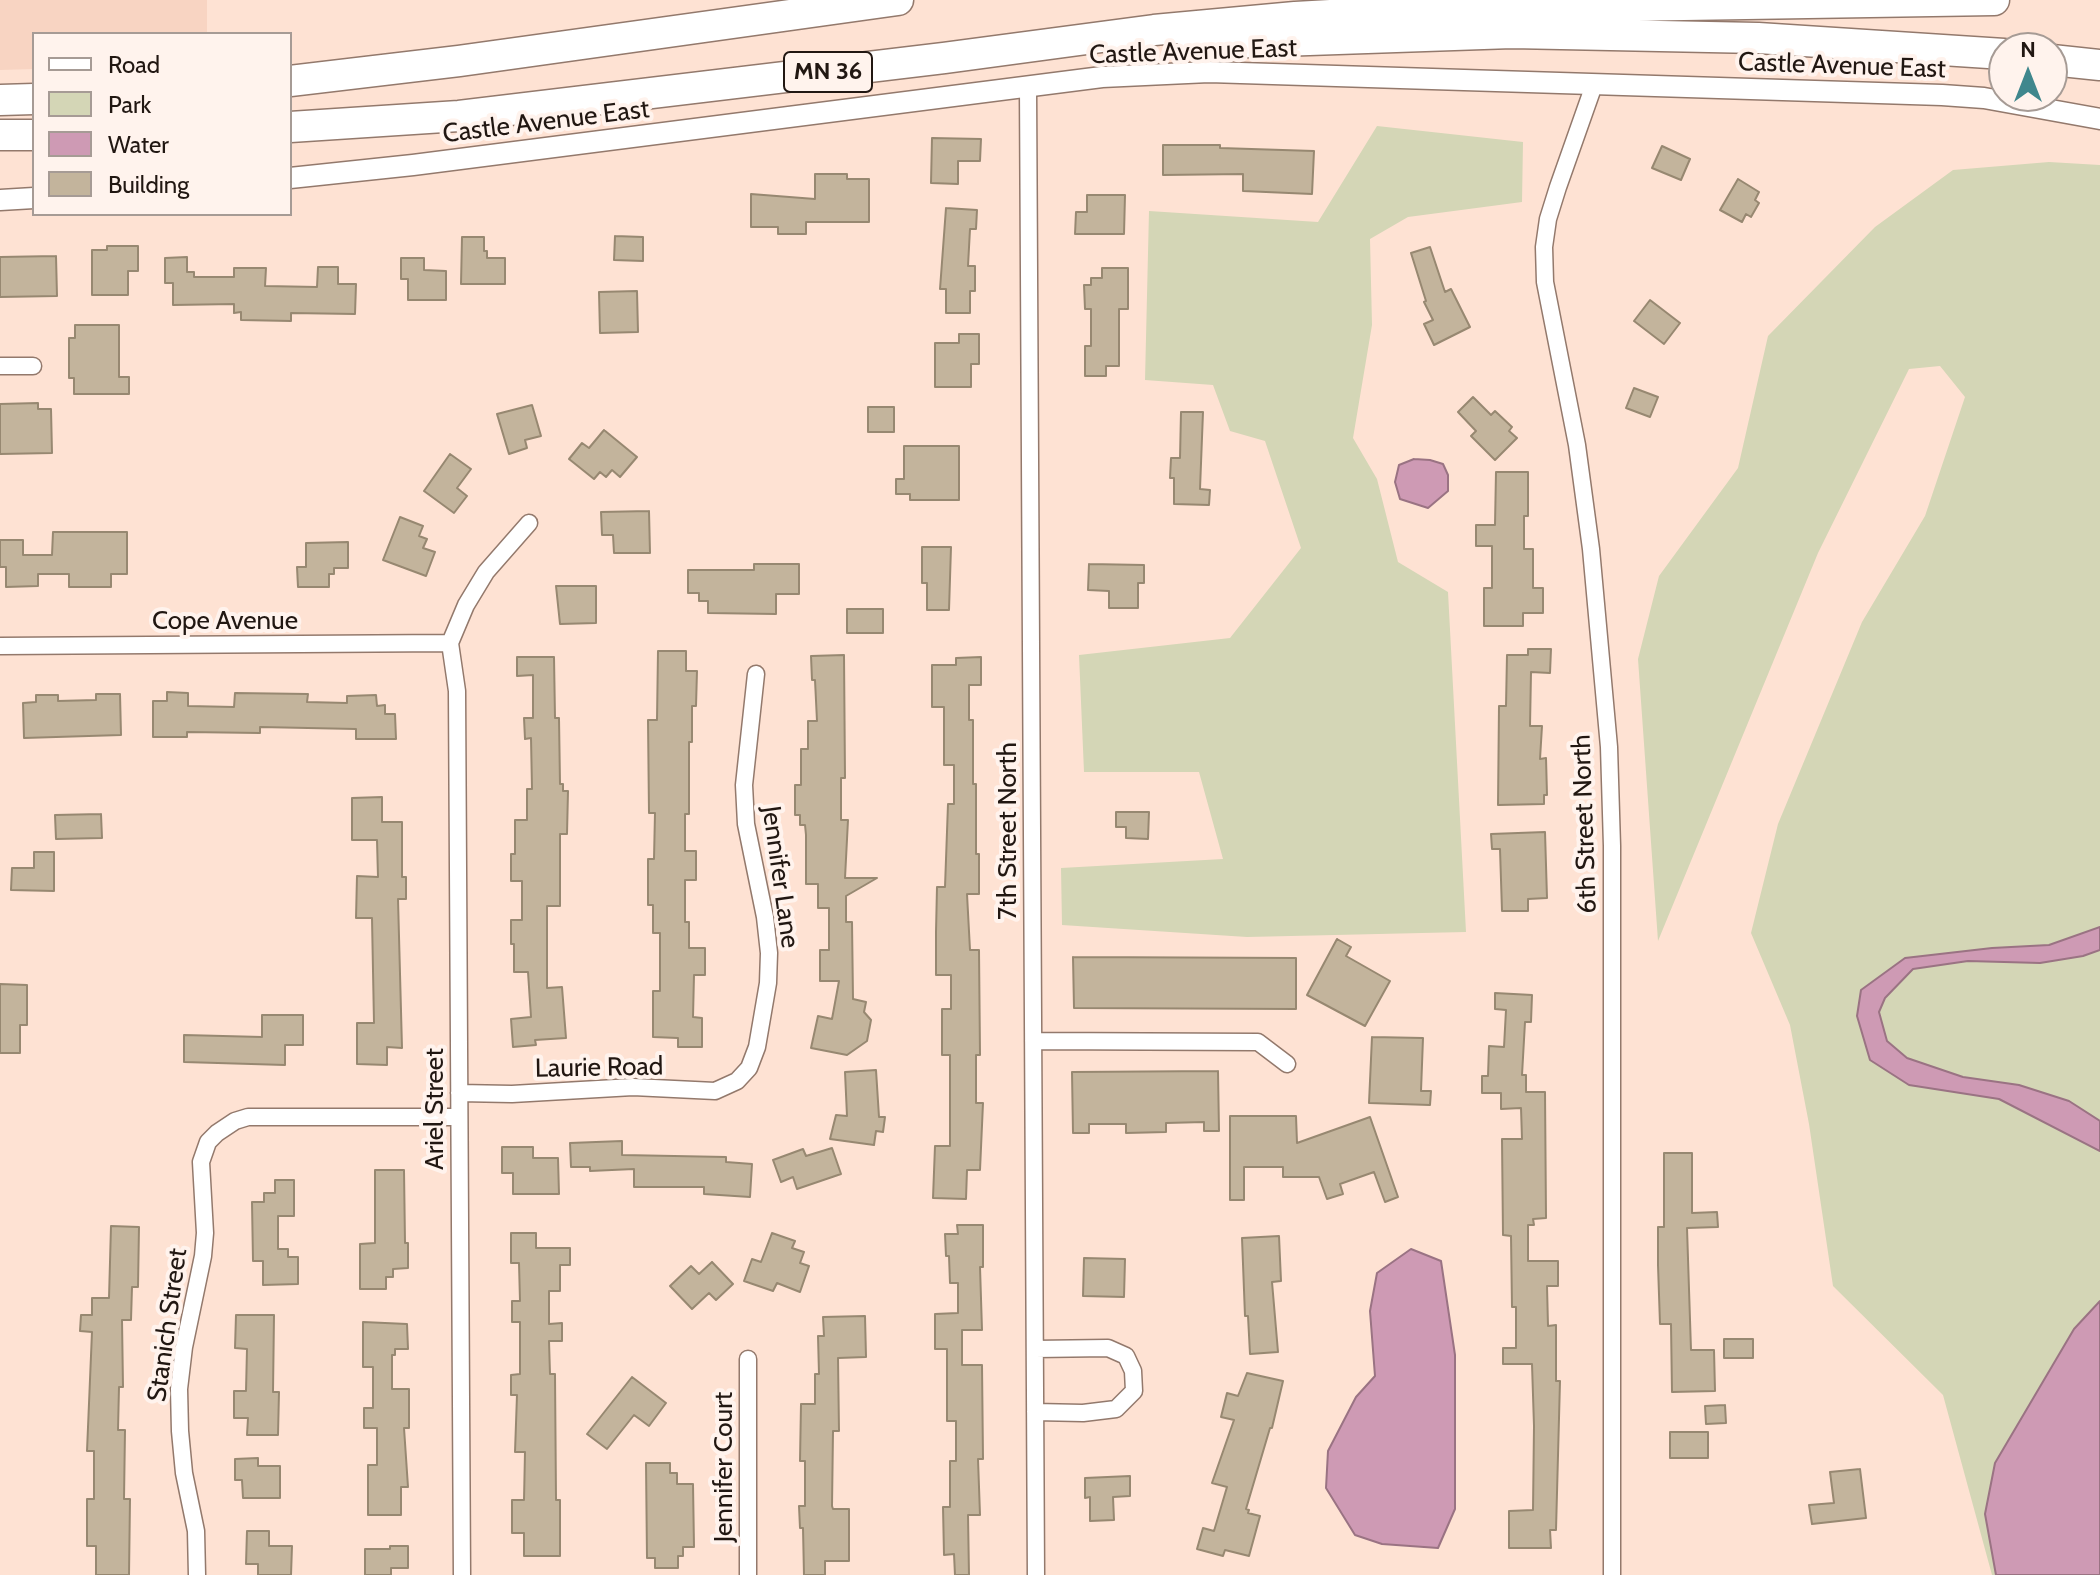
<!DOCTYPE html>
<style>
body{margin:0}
#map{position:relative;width:2100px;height:1575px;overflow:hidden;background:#fee2d3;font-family:Cabin,sans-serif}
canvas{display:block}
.legend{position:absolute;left:32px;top:32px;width:260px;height:184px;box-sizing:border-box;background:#fff3ed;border:2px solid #a69b95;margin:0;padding:10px 14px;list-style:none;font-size:24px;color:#211712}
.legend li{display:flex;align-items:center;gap:16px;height:40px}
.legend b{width:40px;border:2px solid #a69b95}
.north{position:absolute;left:1988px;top:32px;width:80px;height:80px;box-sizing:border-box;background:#fff3ed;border:2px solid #a69b95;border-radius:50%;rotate:0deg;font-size:22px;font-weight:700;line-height:32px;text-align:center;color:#211712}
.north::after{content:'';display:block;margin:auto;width:28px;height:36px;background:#3f878d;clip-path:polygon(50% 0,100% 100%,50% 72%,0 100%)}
</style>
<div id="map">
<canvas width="2100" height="1575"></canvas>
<ul class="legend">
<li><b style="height:10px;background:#fff"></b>Road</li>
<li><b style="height:22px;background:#d4d6b6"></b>Park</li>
<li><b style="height:22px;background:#ce9ab4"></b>Water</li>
<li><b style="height:22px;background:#c3b49c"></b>Building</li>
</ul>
<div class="north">N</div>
</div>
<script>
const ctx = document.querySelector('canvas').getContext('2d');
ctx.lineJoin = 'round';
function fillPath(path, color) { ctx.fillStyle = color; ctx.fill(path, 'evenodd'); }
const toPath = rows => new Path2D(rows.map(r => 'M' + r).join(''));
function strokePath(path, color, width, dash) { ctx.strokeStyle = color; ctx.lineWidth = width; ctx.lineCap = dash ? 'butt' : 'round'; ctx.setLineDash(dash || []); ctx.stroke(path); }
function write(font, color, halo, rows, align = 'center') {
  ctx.font = font + ' Cabin,sans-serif'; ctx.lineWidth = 8; ctx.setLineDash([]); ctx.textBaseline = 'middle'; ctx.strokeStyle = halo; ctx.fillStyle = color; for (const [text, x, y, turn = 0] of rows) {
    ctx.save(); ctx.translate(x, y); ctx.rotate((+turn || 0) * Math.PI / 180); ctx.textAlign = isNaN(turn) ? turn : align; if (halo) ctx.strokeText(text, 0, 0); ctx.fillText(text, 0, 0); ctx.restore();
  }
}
const built = toPath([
 [0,0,207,0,207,34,34,34,34,69,0,70]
]);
const green = toPath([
 [1377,126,1523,142,1522,202,1408,217,1370,239,1372,325,1353,438,1377,479,1398,562,1448,592,1466,932,1247,937,1062,925,1061,868,1223,859,1199,772,1084,772,1079,655,1230,638,1301,548,1265,441,1230,431,1213,385,1145,380,1149,211,1318,222],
 [2049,162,2100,165,2100,1575,1992,1575,1943,1395,1833,1286,1809,1124,1790,1025,1751,933,1778,824,1862,622,1925,516,1965,397,1940,366,1909,369,1818,553,1658,941,1638,659,1659,576,1738,468,1768,336,1875,227,1953,170]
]);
const water = toPath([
 [1414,459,1430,460,1443,464,1448,475,1448,491,1428,508,1400,499,1395,482,1399,465,1414,459],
 [2100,927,2100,950,2083,956,2040,963,1968,961,1913,969,1885,998,1879,1012,1887,1041,1907,1058,1963,1077,2019,1085,2069,1101,2100,1121,2100,1151,1999,1099,1909,1085,1870,1060,1857,1016,1861,990,1905,958,1992,948,2049,945,2100,927],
 [1411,1249,1441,1261,1455,1355,1455,1509,1438,1548,1382,1544,1355,1535,1326,1488,1328,1451,1356,1397,1375,1376,1370,1311,1377,1273,1411,1249],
 [2100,1301,2100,1575,1996,1575,1985,1514,1995,1463,2074,1329,2100,1301]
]);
const building = toPath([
 [932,138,981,139,980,161,958,161,958,184,931,183,932,138],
 [1163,145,1220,145,1220,148,1314,151,1312,194,1243,191,1243,174,1163,175,1163,145],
 [1662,146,1690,159,1681,180,1652,168,1662,146],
 [815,174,847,174,847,179,869,179,869,222,806,222,806,234,778,234,778,227,751,227,751,194,815,199,815,174],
 [1738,179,1759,192,1755,200,1759,203,1751,217,1746,214,1742,222,1720,210,1738,179],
 [1087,195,1125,195,1124,234,1075,234,1076,212,1087,212,1087,195],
 [946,208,977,210,976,229,970,229,968,266,975,266,975,291,970,291,970,313,946,313,946,289,940,289,946,208],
 [615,236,643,237,643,261,614,260,615,236],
 [462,237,484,237,484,251,487,251,487,258,505,258,505,284,461,284,462,237],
 [107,246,138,246,138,271,128,271,128,295,92,295,92,250,107,250,107,246],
 [1430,247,1445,292,1451,289,1470,327,1434,345,1424,324,1433,320,1424,302,1426,301,1411,253,1430,247],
 [56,256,57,296,0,297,0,257,56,256],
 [187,257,187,272,194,272,194,277,234,277,234,268,266,268,265,286,317,287,318,267,338,267,338,284,356,284,355,314,291,313,291,321,241,320,241,312,234,313,234,304,173,305,173,283,165,283,165,258,187,257],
 [401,258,424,258,424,270,446,271,446,300,408,300,408,279,401,279,401,258],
 [1102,268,1128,268,1128,309,1119,309,1119,366,1106,366,1106,376,1085,376,1085,346,1091,346,1091,309,1085,309,1084,285,1091,285,1091,278,1102,278,1102,268],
 [637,291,638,332,600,333,599,292,637,291],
 [1650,300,1680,323,1664,344,1634,321,1650,300],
 [75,325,119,325,119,377,129,377,129,394,74,394,74,378,69,378,69,338,75,338,75,325],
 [959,334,979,334,979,364,971,364,971,387,935,387,935,343,959,343,959,334],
 [1634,388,1658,397,1650,417,1626,408,1634,388],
 [1473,397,1491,415,1495,411,1512,427,1509,431,1517,438,1495,460,1471,436,1476,431,1458,412,1473,397],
 [38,403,38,409,51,409,52,453,0,454,0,404,38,403],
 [532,405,541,436,525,440,527,448,509,454,497,414,532,405],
 [868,407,894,407,894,432,868,432,868,407],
 [1181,412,1203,412,1200,489,1210,490,1209,505,1174,504,1174,478,1170,478,1171,458,1180,458,1181,412],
 [604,430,637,457,620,477,612,470,606,477,600,472,594,479,569,459,582,443,589,448,604,430],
 [904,446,959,446,959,500,910,500,910,494,896,494,896,479,904,479,904,446],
 [450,454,471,469,457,488,467,496,454,513,424,491,450,454],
 [1496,472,1528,472,1528,516,1524,516,1524,549,1533,549,1533,588,1543,588,1543,613,1523,613,1523,626,1484,626,1484,588,1492,588,1492,546,1476,546,1476,525,1495,525,1496,472],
 [649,511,650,553,614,553,613,535,602,535,601,512,649,511],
 [400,517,423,526,419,536,427,539,423,548,435,552,426,576,383,560,400,517],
 [53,532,127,532,127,574,111,574,111,587,69,587,69,574,38,574,38,586,6,587,6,567,0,567,0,540,23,540,23,555,52,555,53,532],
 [348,542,348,568,334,568,334,574,329,574,329,587,298,587,297,567,306,567,306,543,348,542],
 [922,547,951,547,949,610,927,610,927,583,922,583,922,547],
 [754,564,799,564,799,594,776,594,776,614,708,613,708,601,699,601,699,593,688,593,688,570,754,570,754,564],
 [1089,564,1144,565,1144,583,1138,583,1138,608,1109,608,1109,591,1088,590,1089,564],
 [556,586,596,586,596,623,560,624,556,586],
 [847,609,883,609,883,633,847,633,847,609],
 [1528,649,1551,649,1550,673,1531,672,1530,726,1542,726,1540,759,1546,758,1547,795,1544,795,1544,804,1498,805,1499,706,1506,706,1507,655,1528,655,1528,649],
 [658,651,686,651,686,671,697,671,696,706,692,706,692,742,689,742,689,814,685,814,685,851,696,851,696,880,685,880,685,922,689,922,689,948,705,948,705,975,694,975,693,1017,702,1018,702,1047,678,1047,678,1038,653,1037,653,991,660,991,660,933,653,933,653,905,648,905,648,859,654,859,655,813,649,813,648,720,657,720,658,651],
 [844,655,845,778,841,778,841,820,848,820,845,878,877,878,846,896,846,922,852,922,853,999,866,1002,864,1012,871,1020,867,1041,847,1055,811,1048,818,1016,832,1019,839,981,820,981,820,950,829,950,829,908,818,908,818,884,806,884,806,835,805,825,800,825,800,815,795,815,795,785,801,785,801,749,808,749,808,721,817,721,815,680,812,680,811,656,844,655],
 [517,657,554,657,555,718,559,718,560,784,563,784,563,791,568,791,567,834,560,834,560,906,547,906,547,988,562,987,566,1038,535,1040,536,1045,513,1047,511,1019,531,1017,528,972,514,972,514,944,511,944,511,920,522,920,522,881,511,881,511,854,515,854,515,820,527,820,527,789,532,789,531,738,525,739,524,718,533,718,533,675,517,676,517,657],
 [981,657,981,685,969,685,969,720,973,720,973,784,976,784,976,854,979,854,979,894,967,894,970,950,979,950,980,1055,976,1055,976,1103,983,1103,980,1170,967,1170,966,1199,933,1198,935,1146,950,1146,950,1055,942,1055,942,1009,951,1009,951,975,936,975,936,932,937,887,945,887,948,804,954,804,954,765,944,765,944,707,932,707,932,665,956,665,956,658,981,657],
 [167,692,188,693,188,706,234,707,235,693,308,694,307,702,347,703,347,696,376,695,377,706,385,705,385,714,395,714,396,739,356,739,356,729,260,727,260,733,187,732,187,737,153,737,153,701,167,701,167,692],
 [96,694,120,694,121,735,24,738,23,703,36,702,36,695,58,695,58,701,96,700,96,694],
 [382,797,382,822,402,822,402,877,406,877,406,899,398,899,402,1048,387,1047,387,1065,357,1064,357,1023,374,1023,372,918,356,918,357,876,378,877,377,840,352,840,352,798,382,797],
 [1116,812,1149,812,1148,839,1126,838,1126,827,1116,827,1116,812],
 [101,814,102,838,56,839,55,815,101,814],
 [1545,832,1547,898,1528,899,1528,911,1502,911,1500,849,1492,849,1491,834,1545,832],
 [34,852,54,852,54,891,11,890,12,868,34,868,34,852],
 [1337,939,1351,947,1346,956,1390,981,1365,1026,1307,995,1337,939],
 [1073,957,1296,958,1296,1009,1074,1008,1073,957],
 [0,984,27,985,27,1025,20,1025,20,1053,0,1053,0,984],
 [1495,993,1532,995,1531,1022,1525,1022,1522,1075,1526,1075,1526,1092,1545,1092,1546,1218,1533,1219,1534,1225,1528,1225,1528,1261,1558,1261,1558,1286,1547,1286,1548,1326,1556,1325,1556,1381,1560,1381,1556,1530,1550,1530,1551,1548,1509,1548,1509,1511,1533,1510,1534,1426,1532,1364,1503,1364,1503,1348,1516,1348,1516,1307,1512,1307,1511,1236,1503,1235,1502,1139,1522,1139,1521,1108,1501,1109,1501,1093,1482,1093,1482,1076,1488,1076,1489,1046,1504,1047,1506,1010,1495,1009,1495,993],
 [262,1015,303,1015,303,1045,285,1045,285,1065,184,1062,184,1035,262,1037,262,1015],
 [1372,1037,1423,1038,1421,1091,1431,1091,1430,1105,1369,1103,1372,1037],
 [876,1070,879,1117,885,1117,883,1132,876,1131,874,1145,830,1139,836,1115,847,1116,845,1072,876,1070],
 [1218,1071,1219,1131,1204,1131,1204,1122,1166,1123,1166,1132,1126,1133,1126,1124,1089,1124,1089,1133,1073,1133,1072,1072,1218,1071],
 [1230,1116,1296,1116,1297,1143,1370,1117,1398,1197,1385,1202,1374,1172,1340,1184,1343,1194,1327,1199,1319,1177,1283,1177,1283,1167,1244,1167,1244,1200,1230,1200,1230,1116],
 [622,1141,622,1155,726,1157,726,1162,752,1164,750,1197,704,1194,704,1187,634,1187,634,1169,590,1171,590,1167,571,1167,570,1143,622,1141],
 [502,1147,533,1147,533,1158,558,1158,559,1194,513,1194,513,1173,502,1173,502,1147],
 [832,1148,841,1174,797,1189,793,1177,781,1182,773,1160,803,1149,806,1156,832,1148],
 [1664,1153,1692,1153,1692,1213,1717,1212,1718,1227,1687,1228,1691,1350,1714,1350,1715,1391,1672,1392,1671,1324,1660,1324,1658,1265,1658,1227,1664,1227,1664,1153],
 [375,1170,404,1170,405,1243,408,1243,408,1268,393,1269,393,1277,386,1277,386,1289,360,1289,360,1244,375,1243,375,1170],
 [275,1180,294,1180,294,1216,278,1216,278,1249,288,1249,288,1257,298,1257,298,1284,263,1285,263,1261,253,1261,252,1202,264,1202,264,1193,275,1193,275,1180],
 [957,1225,983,1225,983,1267,980,1267,982,1330,962,1330,962,1365,982,1365,983,1459,978,1459,980,1515,968,1515,969,1575,955,1575,954,1554,944,1555,943,1507,950,1507,950,1461,956,1461,956,1421,947,1421,947,1349,935,1349,935,1314,958,1313,958,1283,950,1283,949,1256,946,1256,945,1234,958,1234,957,1225],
 [111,1226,139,1227,138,1287,132,1287,131,1320,122,1320,123,1387,119,1387,118,1430,125,1430,124,1499,130,1499,129,1575,96,1575,96,1546,87,1546,87,1499,94,1499,94,1451,87,1451,92,1332,80,1331,81,1315,92,1315,92,1298,109,1298,111,1226],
 [511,1233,536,1233,536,1248,570,1248,570,1265,560,1265,560,1291,549,1291,549,1324,562,1323,562,1341,549,1341,550,1374,555,1374,556,1500,560,1500,560,1556,524,1556,524,1533,512,1533,512,1500,524,1500,525,1452,515,1452,517,1395,511,1395,511,1375,520,1374,520,1322,512,1322,512,1301,520,1301,519,1263,511,1263,511,1233],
 [772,1233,795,1241,792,1248,804,1252,800,1263,809,1266,800,1292,777,1283,773,1291,744,1281,752,1259,761,1262,772,1233],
 [1279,1236,1281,1281,1272,1282,1278,1352,1250,1354,1248,1316,1245,1316,1242,1238,1279,1236],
 [1084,1258,1125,1259,1124,1297,1083,1296,1084,1258],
 [712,1262,733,1284,716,1300,709,1293,692,1309,670,1286,691,1266,699,1274,712,1262],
 [236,1315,274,1315,273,1392,279,1392,278,1435,247,1435,248,1418,234,1418,234,1391,246,1391,247,1349,235,1348,236,1315],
 [865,1316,866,1357,838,1358,839,1431,833,1431,832,1506,833,1509,849,1509,849,1561,825,1561,825,1575,804,1575,803,1528,800,1528,799,1506,805,1506,805,1461,800,1461,801,1404,815,1404,815,1374,819,1374,818,1336,824,1336,823,1317,865,1316],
 [363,1322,407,1324,408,1349,395,1349,395,1355,392,1355,392,1389,409,1389,409,1428,404,1428,408,1487,401,1487,401,1515,368,1515,368,1465,377,1465,377,1428,364,1428,364,1408,373,1408,373,1367,363,1367,363,1322],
 [1724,1339,1753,1339,1753,1358,1724,1358,1724,1339],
 [1247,1373,1283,1381,1272,1428,1270,1428,1246,1509,1249,1510,1248,1513,1260,1516,1249,1556,1225,1550,1223,1556,1197,1549,1203,1528,1214,1531,1227,1487,1212,1483,1234,1420,1221,1417,1227,1393,1238,1396,1247,1373],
 [632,1377,666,1403,649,1426,634,1415,607,1449,587,1434,632,1377],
 [1725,1405,1726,1423,1706,1424,1705,1406,1725,1405],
 [1670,1432,1708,1432,1708,1458,1670,1458,1670,1432],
 [258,1458,258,1466,280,1466,280,1498,243,1498,242,1480,235,1480,235,1459,258,1458],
 [646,1463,670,1463,670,1473,677,1473,677,1484,693,1484,694,1547,683,1547,683,1556,678,1556,678,1568,655,1568,655,1558,647,1558,646,1463],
 [1860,1469,1866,1518,1812,1524,1809,1505,1834,1503,1830,1472,1860,1469],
 [1130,1476,1130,1496,1113,1497,1114,1520,1090,1521,1090,1497,1085,1498,1085,1478,1130,1476],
 [247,1531,269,1531,269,1546,292,1546,291,1575,258,1575,258,1564,246,1564,247,1531],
 [390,1546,408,1546,408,1568,391,1568,391,1575,365,1575,365,1549,390,1549,390,1546]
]);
const minor = toPath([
 [1594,85,1558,187,1548,219,1544,247,1545,282,1577,445,1591,549,1609,747,1612,846,1612,1575],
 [1028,87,1036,1575],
 [0,366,33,366],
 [0,646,450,643],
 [1033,1041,1258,1042,1287,1064],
 [459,1093,512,1094,633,1087,715,1091,737,1081,749,1068,757,1047,768,983,769,953,765,917,746,824,744,785,756,674],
 [1035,1349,1108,1348,1126,1356,1133,1371,1134,1391,1116,1409,1083,1413,1035,1412],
 [748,1359,748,1575],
 [197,1575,196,1531,184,1473,180,1431,179,1389,184,1347,203,1256,205,1233,201,1162,208,1142,217,1133,235,1121,248,1117,458,1117],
 [462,1575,457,691,450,643,466,605,486,572,529,523]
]);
const tertiary = toPath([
 [290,178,413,165,1102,77,1209,72,1942,95,1984,98,2100,119],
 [0,200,34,198]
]);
const motorway = toPath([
 [1193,44,1512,33,1758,38,2004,54],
 [2052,60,2100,65],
 [290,81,459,61,898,0],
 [0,100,34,99],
 [290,127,459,116,944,58,1154,30,1295,17,1436,9,1994,0],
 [0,135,34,135]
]);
const shields = [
 [828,72,88]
];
const shieldNames = [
 ["MN 36",828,72]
];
const streetNames = [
 ["Castle Avenue East",1193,52,-2],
 ["Castle Avenue East",1842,66,2],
 ["Castle Avenue East",546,122,-7],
 ["Cope Avenue",225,621],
 ["6th Street North",1585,824,-92],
 ["7th Street North",1008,831,-90],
 ["Jennifer Lane",780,877,82],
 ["Laurie Road",599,1068,-1],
 ["Ariel Street",435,1109,-90],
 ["Stanich Street",168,1325,-82],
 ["Jennifer Court",724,1467,-90]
];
fillPath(built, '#f8d4c2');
fillPath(green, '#d4d6b6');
fillPath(water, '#ce9ab4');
strokePath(water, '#9a7383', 2);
fillPath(building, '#c3b49c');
strokePath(building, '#978871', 2);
strokePath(minor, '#93796c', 19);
strokePath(tertiary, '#93796c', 23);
strokePath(motorway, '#93796c', 33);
strokePath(minor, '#fff', 16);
strokePath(tertiary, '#fff', 20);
strokePath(motorway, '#fff', 30);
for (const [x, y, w] of shields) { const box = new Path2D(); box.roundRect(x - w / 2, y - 20, w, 40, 6); ctx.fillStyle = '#fff3ed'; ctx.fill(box); strokePath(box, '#211712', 2); }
write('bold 24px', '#211712', null, shieldNames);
write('26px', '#211712', '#fff3ed', streetNames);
</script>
